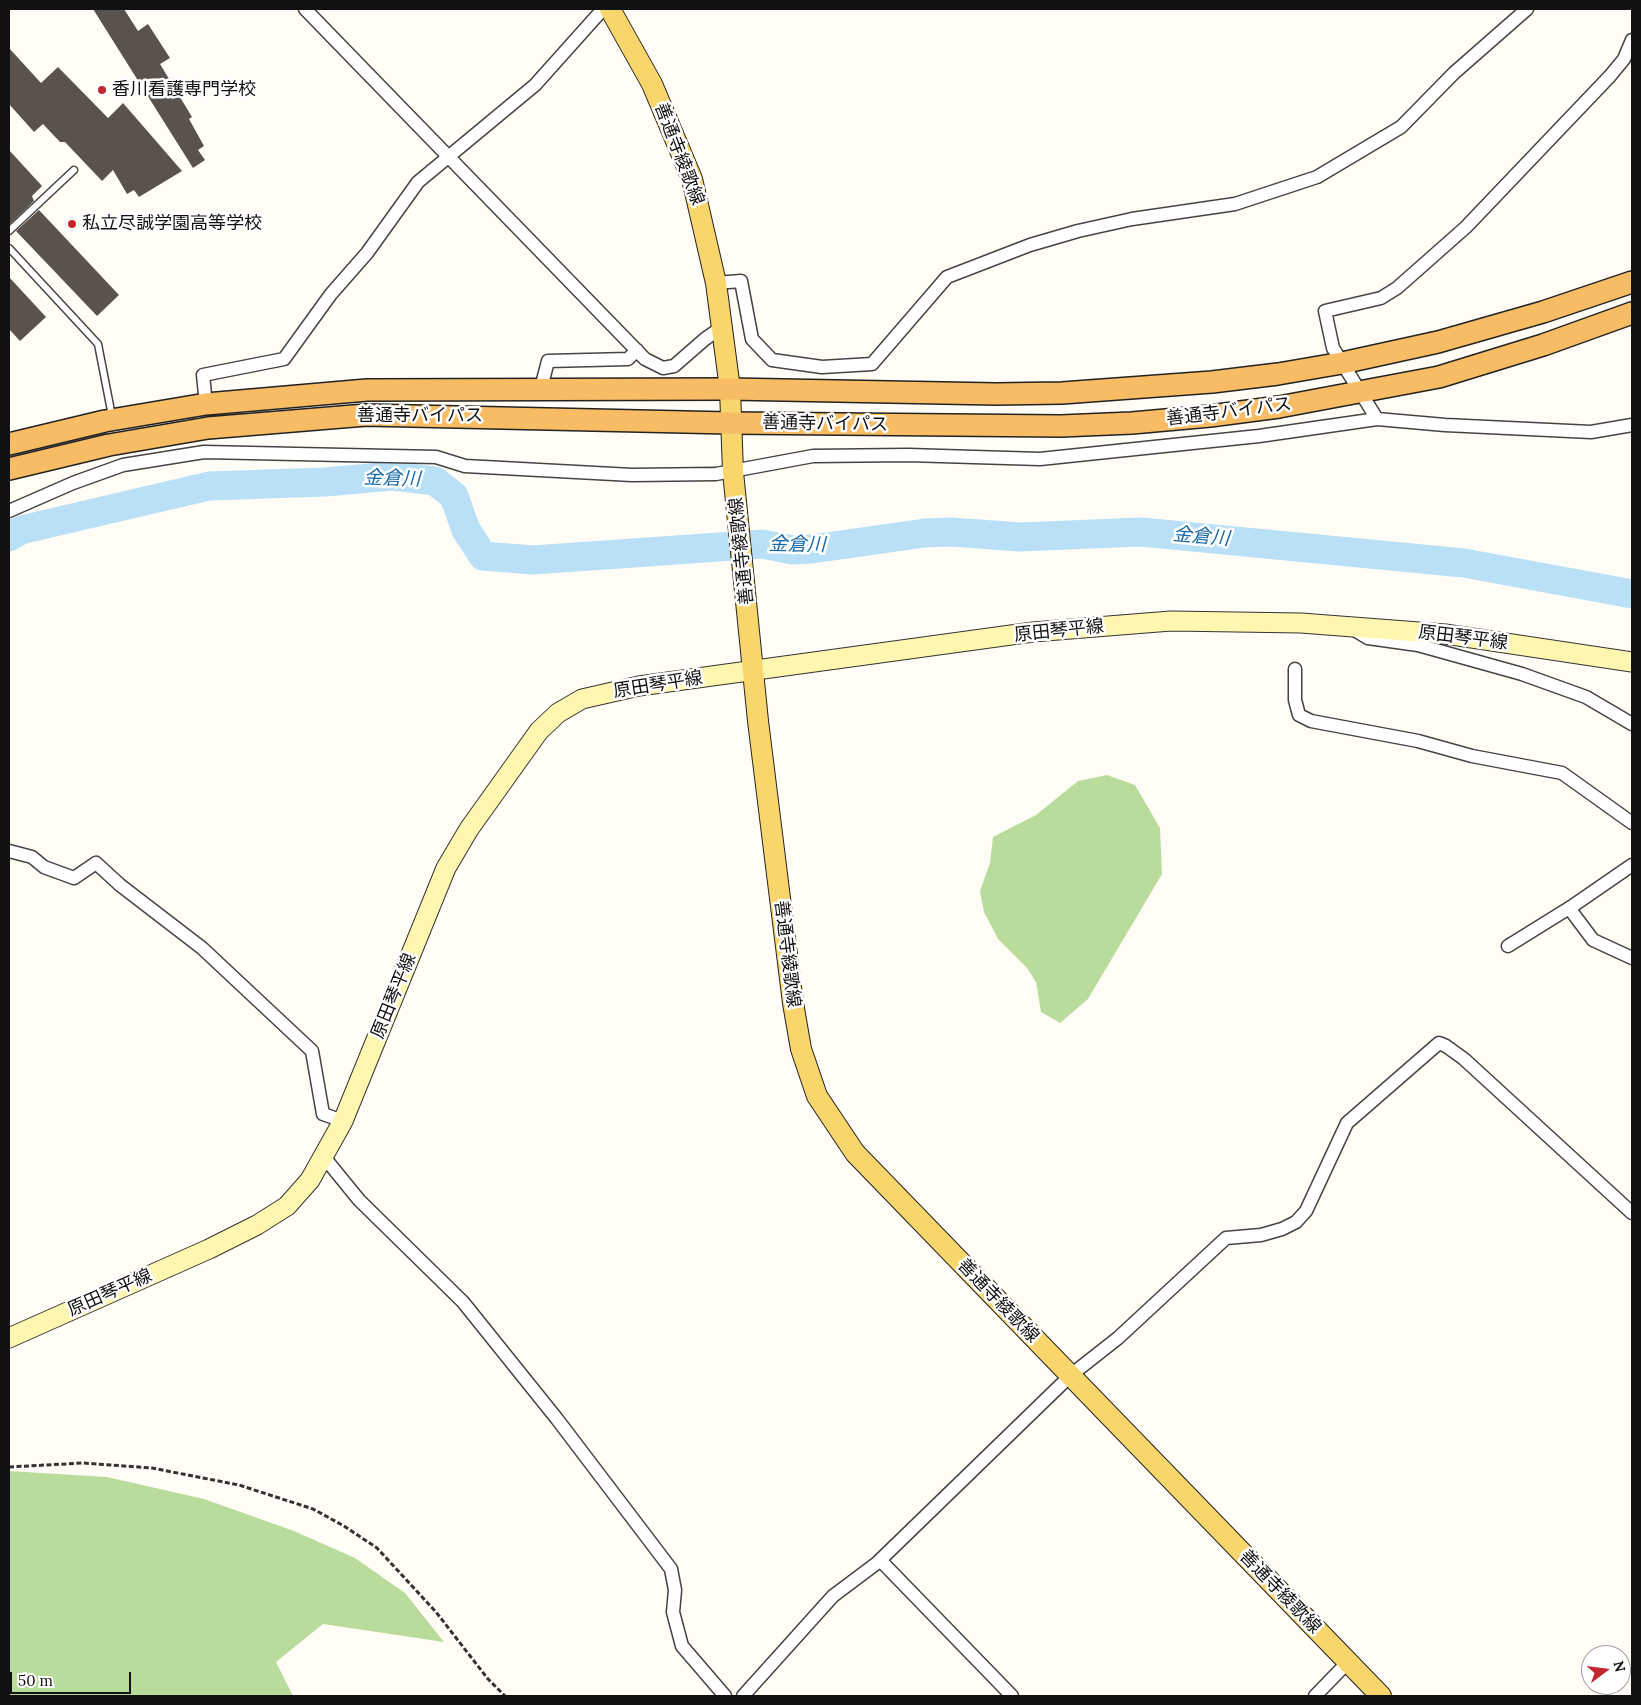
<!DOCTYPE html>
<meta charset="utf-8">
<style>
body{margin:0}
#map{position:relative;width:1641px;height:1705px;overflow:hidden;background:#fffdf5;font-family:Lora,serif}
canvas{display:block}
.frame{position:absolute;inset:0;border:10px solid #111;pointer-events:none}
.north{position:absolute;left:1581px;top:1645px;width:50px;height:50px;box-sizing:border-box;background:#fff;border:1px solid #a0a0a0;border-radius:50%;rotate:75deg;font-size:14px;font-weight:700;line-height:20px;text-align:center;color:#111}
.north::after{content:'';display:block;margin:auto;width:18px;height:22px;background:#c4262e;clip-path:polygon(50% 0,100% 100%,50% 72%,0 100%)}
.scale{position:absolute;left:10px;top:1672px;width:121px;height:22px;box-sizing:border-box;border:2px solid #111;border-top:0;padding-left:6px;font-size:15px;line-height:18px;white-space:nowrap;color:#111;-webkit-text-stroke:4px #fff;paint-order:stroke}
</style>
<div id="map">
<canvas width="1641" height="1705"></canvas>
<div class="frame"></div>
<div class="north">N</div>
<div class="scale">50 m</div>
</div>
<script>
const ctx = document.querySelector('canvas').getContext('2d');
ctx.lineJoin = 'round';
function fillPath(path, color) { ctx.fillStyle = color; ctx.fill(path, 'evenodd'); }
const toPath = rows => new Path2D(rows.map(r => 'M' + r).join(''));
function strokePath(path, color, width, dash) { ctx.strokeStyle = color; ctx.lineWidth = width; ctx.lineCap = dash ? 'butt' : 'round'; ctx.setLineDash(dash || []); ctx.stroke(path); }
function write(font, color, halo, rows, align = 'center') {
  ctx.font = font + ' Lora,"Noto Sans JP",serif'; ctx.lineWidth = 5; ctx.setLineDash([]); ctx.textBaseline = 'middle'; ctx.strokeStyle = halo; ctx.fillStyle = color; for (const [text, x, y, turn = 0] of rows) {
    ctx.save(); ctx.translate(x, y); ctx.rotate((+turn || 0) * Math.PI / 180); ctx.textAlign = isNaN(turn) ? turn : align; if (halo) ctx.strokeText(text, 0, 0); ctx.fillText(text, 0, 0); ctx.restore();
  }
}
const forest = toPath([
 [1107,775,1135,785,1160,828,1162,874,1088,999,1060,1023,1041,1012,1036,982,1027,968,998,939,984,912,980,891,990,863,993,837,1036,815,1078,781],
 [9,1471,107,1477,204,1499,294,1531,355,1558,405,1593,444,1642,323,1624,276,1662,293,1696,9,1696]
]);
const river = toPath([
 [9,537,21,530,209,486,325,482,392,476,435,481,454,496,466,530,483,556,533,560,762,544,793,550,812,549,925,533,951,532,1020,537,1141,532,1464,563,1632,594]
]);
const building = toPath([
 [93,9,124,9,138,31,148,24,170,58,160,64,192,117,189,119,204,146,198,150,205,160,193,168],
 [9,48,41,83,58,67,108,118,123,103,182,171,139,197,134,190,127,194,113,170,102,181,65,142,60,142,43,124,34,132,9,104],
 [9,150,42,186,32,196,34,201,10,224],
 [39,210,119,295,97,316,16,231],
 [9,277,46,317,20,341,9,329]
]);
const path = toPath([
 [9,1467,83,1463,152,1468,239,1485,313,1509,344,1526,377,1548,436,1612,488,1679,505,1696]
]);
const service = toPath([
 [9,231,74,170],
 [9,248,98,344,112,416]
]);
const minor = toPath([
 [305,9,645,359,663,368,674,366,705,339,715,332,723,331],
 [716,283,741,281,752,339,772,360,822,367,872,364,947,277,1030,245,1078,231,1132,219,1235,204,1317,177,1401,127,1454,73,1527,9],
 [541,388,548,361,628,359,637,350],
 [206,404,203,375,284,359,331,294,367,253,418,182,535,85,603,9],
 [1377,419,1333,348,1325,311,1381,298,1397,288,1466,227,1610,76,1624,59,1632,40],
 [9,511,73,483,123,465,204,452,436,457,465,466,632,475,716,474,813,456,908,455,1040,459,1259,436,1377,419,1445,425,1591,432,1632,425],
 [1353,629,1368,638,1418,645,1522,674,1586,697,1632,724],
 [1295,669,1295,700,1299,715,1311,721,1418,741,1472,756,1562,773,1632,823],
 [9,851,32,857,44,867,74,878,96,863,120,885,202,948,312,1051,323,1114,343,1121],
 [1569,908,1593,940,1632,958],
 [1508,946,1574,905,1632,865],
 [324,1157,359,1200,463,1302,557,1419,671,1569,675,1590,673,1612,682,1646,725,1696],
 [880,1560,1012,1696],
 [743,1696,833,1596,877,1563,1071,1375,1118,1338,1226,1238,1261,1235,1282,1229,1296,1222,1306,1211,1347,1123,1439,1043,1446,1046,1464,1059,1632,1213],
 [1315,1696,1348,1662]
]);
const secondary = toPath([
 [9,1338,209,1249,257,1225,287,1206,310,1180,343,1121,446,868,469,829,539,731,558,713,582,699,639,686,1033,632,1171,621,1301,623,1445,634,1632,662]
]);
const primary = toPath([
 [610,9,652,84,692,179,716,283,730,389,733,472,758,721,793,1003,801,1049,817,1096,855,1153,1381,1696]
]);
const trunk = toPath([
 [9,444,105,421,206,404,367,390,730,389,996,394,1062,393,1212,382,1278,374,1342,363,1438,342,1543,312,1632,282],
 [9,469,109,445,208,428,366,415,730,423,1061,426,1132,423,1210,416,1279,407,1439,377,1543,345,1632,313]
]);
const markers = [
 [102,90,5,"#c4262e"],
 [72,224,5,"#c4262e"]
];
const poiNames = [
 ["香川看護専門学校",112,90],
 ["私立尽誠学園高等学校",82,224]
];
const streetNames = [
 ["善通寺綾歌線",679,154,69],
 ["善通寺バイパス",1229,412,-7],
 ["善通寺バイパス",420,416],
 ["善通寺バイパス",825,424,1],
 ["善通寺綾歌線",742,551,-96],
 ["原田琴平線",1059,631,-6],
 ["原田琴平線",1463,638,7],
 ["原田琴平線",658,685,-9],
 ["善通寺綾歌線",787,954,83],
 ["原田琴平線",394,996,-68],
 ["原田琴平線",110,1293,-24],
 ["善通寺綾歌線",998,1301,46],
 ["善通寺綾歌線",1280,1592,46]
];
const waterNames = [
 ["金倉川",392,479,2],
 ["金倉川",1201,537,5],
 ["金倉川",797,545,1]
];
fillPath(forest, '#b9dc9c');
strokePath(river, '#b9e0f7', 29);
fillPath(building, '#5a524d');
strokePath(service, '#444', 9);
strokePath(minor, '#444', 15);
strokePath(secondary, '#333', 21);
strokePath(primary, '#222', 22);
strokePath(trunk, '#222', 24);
strokePath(path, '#333', 3, [5, 2.5]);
strokePath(service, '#fff', 6);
strokePath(minor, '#fff', 12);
strokePath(secondary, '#fff6b0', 19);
strokePath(primary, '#f9d66b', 20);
strokePath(trunk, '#f7bc64', 21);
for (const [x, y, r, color] of markers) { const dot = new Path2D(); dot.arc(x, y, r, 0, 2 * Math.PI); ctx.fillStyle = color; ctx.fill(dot); strokePath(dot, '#fff', 2); }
write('18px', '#111', '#fff', poiNames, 'left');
write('18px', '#111', '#fff', streetNames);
write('italic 19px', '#1768a6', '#fff', waterNames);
</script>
